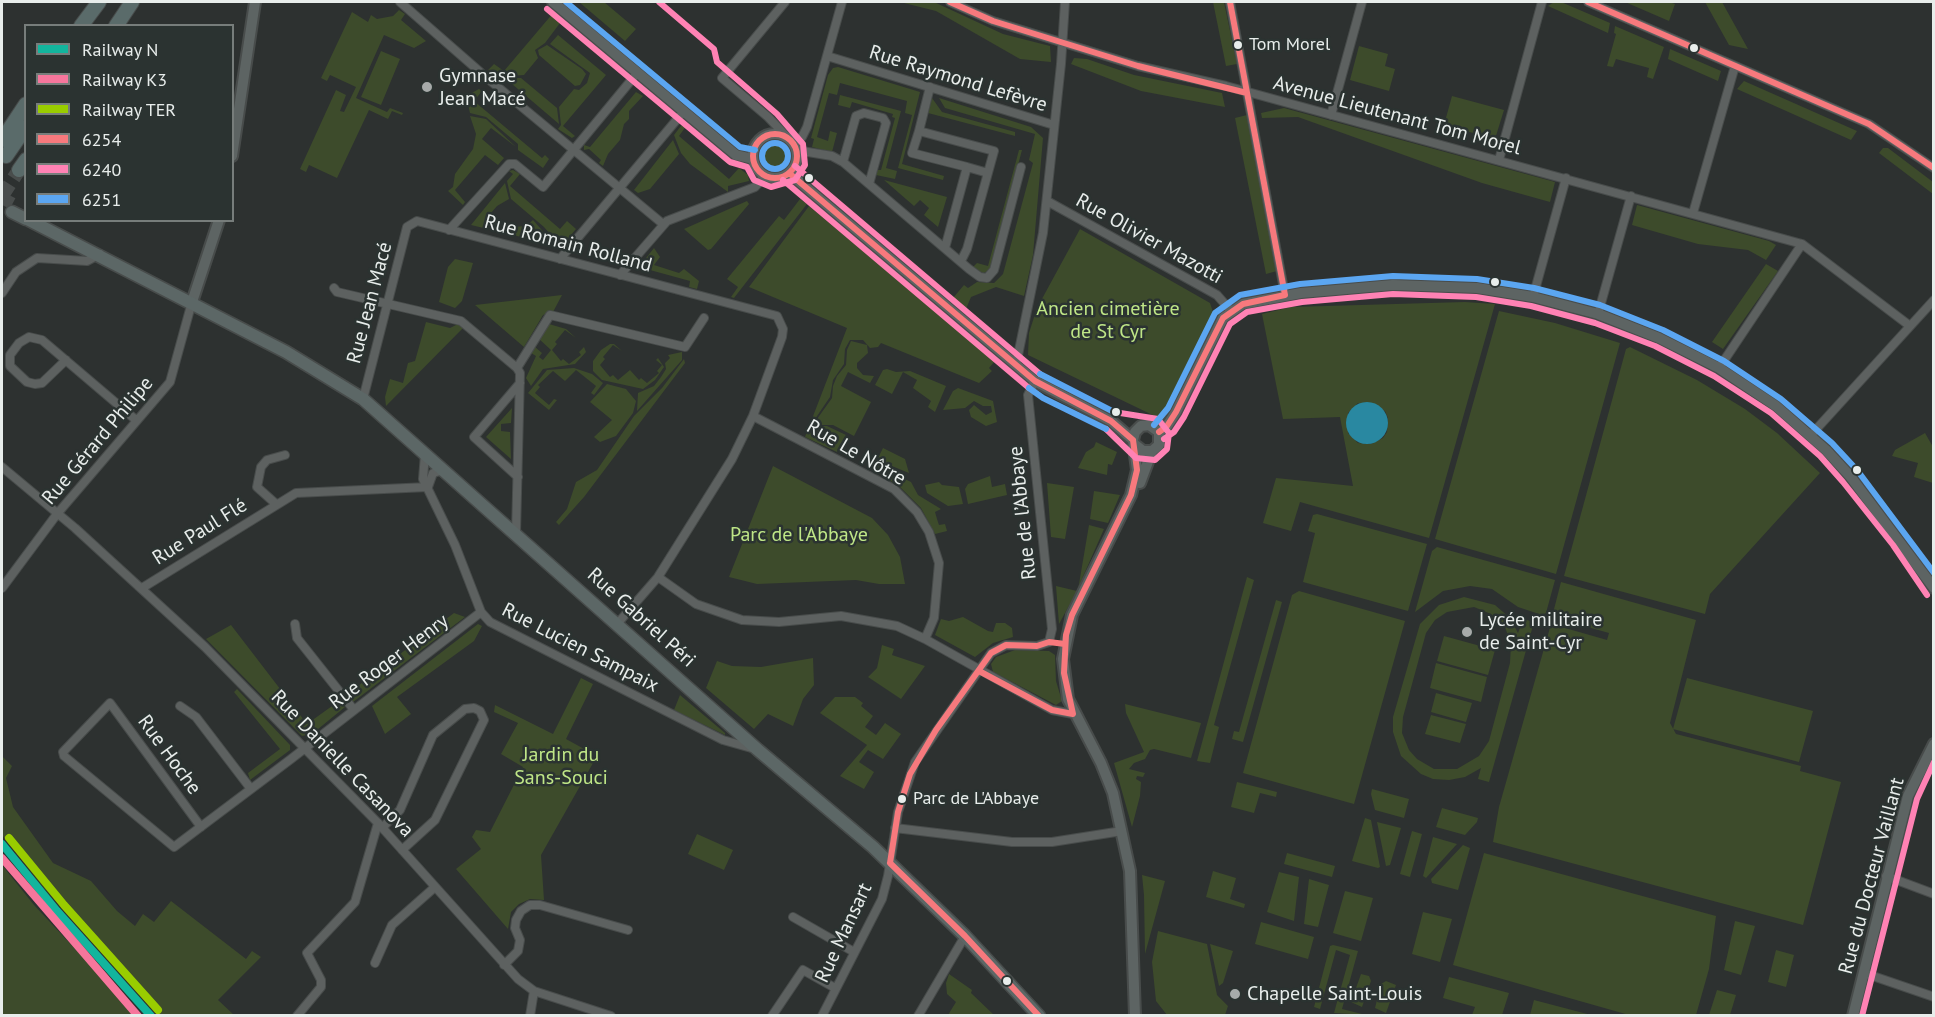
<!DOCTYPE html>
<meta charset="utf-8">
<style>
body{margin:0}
#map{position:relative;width:1935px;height:1017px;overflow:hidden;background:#2d3130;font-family:"PT Sans",sans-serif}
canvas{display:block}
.frame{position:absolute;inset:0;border:3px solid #e8edeb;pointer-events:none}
.legend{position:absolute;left:24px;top:24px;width:210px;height:198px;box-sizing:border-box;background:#2b3331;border:2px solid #777d7b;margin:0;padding:8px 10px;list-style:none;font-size:18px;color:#e8edeb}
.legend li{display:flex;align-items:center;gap:12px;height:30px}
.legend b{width:30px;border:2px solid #777d7b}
</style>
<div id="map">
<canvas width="1935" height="1017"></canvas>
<div class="frame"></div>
<ul class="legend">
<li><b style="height:8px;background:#13b59d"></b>Railway N</li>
<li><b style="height:8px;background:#f6769c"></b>Railway K3</li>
<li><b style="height:8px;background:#9c0"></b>Railway TER</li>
<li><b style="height:8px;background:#f7797d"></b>6254</li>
<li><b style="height:8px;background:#ff82b4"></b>6240</li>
<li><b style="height:8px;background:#5ba6f1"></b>6251</li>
</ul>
</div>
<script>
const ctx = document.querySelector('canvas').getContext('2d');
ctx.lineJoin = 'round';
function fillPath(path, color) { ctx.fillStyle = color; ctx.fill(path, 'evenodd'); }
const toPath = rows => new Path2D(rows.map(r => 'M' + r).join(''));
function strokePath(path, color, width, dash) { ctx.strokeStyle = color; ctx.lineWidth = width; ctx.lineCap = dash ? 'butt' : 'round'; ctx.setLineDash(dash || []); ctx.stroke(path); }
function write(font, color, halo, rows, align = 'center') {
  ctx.font = font + ' "PT Sans",sans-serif'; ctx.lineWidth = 5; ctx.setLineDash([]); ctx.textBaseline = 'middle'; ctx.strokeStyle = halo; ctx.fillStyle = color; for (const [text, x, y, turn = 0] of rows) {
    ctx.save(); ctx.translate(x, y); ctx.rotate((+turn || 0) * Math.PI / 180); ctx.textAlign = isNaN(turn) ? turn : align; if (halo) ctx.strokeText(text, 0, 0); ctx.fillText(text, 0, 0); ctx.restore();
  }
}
const green = toPath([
 [579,2,604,2,636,29,625,41],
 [900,2,934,2,1003,34,1050,46,1051,62,1020,59,936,11],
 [1213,2,1224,2,1237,64,1226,66],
 [1554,2,1561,2,1610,23,1608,33,1548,6],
 [1625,2,1669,2,1675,4,1669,21],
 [1705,2,1722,2,1748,49,1729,45],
 [399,10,405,14,401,20,426,41,414,48,384,35,356,98,387,112,390,108,403,113,402,115,392,111,388,119,369,110,337,178,309,165,306,172,300,169,336,90,346,95,340,111,344,112,356,87,330,75,327,81,321,78,352,12,368,22,371,15,377,19,393,16],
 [554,12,563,19,545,43,535,50,538,58,524,75,496,77,488,70,494,64,504,71],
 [1615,26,1664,47,1653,79,1647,77,1649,68,1616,59,1613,67,1607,66,1616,34,1614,33],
 [558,35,606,75,563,126,575,136,572,138,558,129,561,125,559,107,574,89,579,90,587,83,590,73,550,44],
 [547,45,582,69,586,74,580,85,575,86,539,55,538,50],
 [1359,46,1388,54,1385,66,1395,69,1389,91,1350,80],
 [1670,49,1721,71,1718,81,1668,59],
 [381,51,400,59,381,105,361,97],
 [1074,58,1087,59,1134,75,1222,93,1225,107,1141,91,1071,64],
 [838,67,920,92,902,164,944,176,943,180,898,168,912,115,905,113,907,101,840,83,837,95,829,93,817,137,828,141,830,131,837,133,832,152,812,147,814,139,811,138,828,75,833,68],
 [505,78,521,78,557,108,559,124],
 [1744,81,1857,131,1851,140,1737,89],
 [479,89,482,91,474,101,542,158,545,155,549,159,543,168,518,150,518,144,486,117,470,113,466,96],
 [636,92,643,96,629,111,629,119,624,124,620,140,608,154,603,166,599,163,601,160,589,149,584,150,584,145,590,147],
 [840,95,901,111,886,168,897,171,895,179,876,175,877,170,881,170,895,118,892,117,893,114,852,102,850,108,838,105],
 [1452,96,1504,110,1495,139,1444,125],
 [932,98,942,112,1015,132,1015,136,928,113],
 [939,98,1031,127,1043,138,1033,255,1024,296,996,287,971,297,966,309,953,298,964,285,968,288,977,282,994,283,1003,274,1033,163,1029,160,1035,134,945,108],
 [1284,108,1555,182,1550,202,1482,183,1298,117,1262,118,1261,113],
 [1247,115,1277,271,1266,274,1235,118],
 [470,116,486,119,516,147,491,128,482,139,504,158,498,165,485,155,455,190,465,202,463,205,448,191,453,187,455,174,473,149,476,134],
 [684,122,687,125,679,136,729,179,739,168,748,175,749,181,728,186,728,192,690,164,681,153,674,135],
 '757 157a18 18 0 1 1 36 0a18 18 0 1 1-36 0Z',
 [673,140,679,154,650,189,638,193,634,190],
 [1883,148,1888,148,1933,182,1933,194,1879,153],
 [1019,150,1022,150,990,271,983,273,973,267,977,263,988,266],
 [513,170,520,174,510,186,560,229,567,221,576,229,565,242,559,238,556,241,544,227,511,199,507,181,513,174,509,171],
 [884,180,947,197,938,227,924,215,929,208,920,200,914,206],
 [505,183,509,199,497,206,491,213,489,220,512,227,526,226,533,220,555,245,471,225],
 [800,199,807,204,734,298,731,297,738,287,727,279,779,216,784,220],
 [747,201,749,204,711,249,708,250,684,229],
 [1637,205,1769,241,1776,245,1766,260,1748,250,1698,244,1632,225],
 [809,206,995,361,989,368,992,371,979,383,881,343,878,347,870,348,863,340,850,340,845,349,844,364,833,380,830,397,815,419,818,426,827,426,846,435,837,452,805,437,847,328,749,287],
 [1080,229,1210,303,1213,312,1163,420,1028,355,1029,333,1037,308],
 [654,248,660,257,654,265,679,273,684,269,699,281,697,289,689,287,690,281,639,267],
 [455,259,473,263,462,301,455,308,439,302,448,267],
 [1766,264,1778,271,1723,349,1712,342],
 [562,295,553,312,543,315,524,347,475,305],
 [1465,302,1495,304,1429,538,1300,502,1291,531,1263,523,1276,478,1353,486,1340,417,1283,419,1262,314,1291,307],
 [1358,403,1385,411,1388,418,1387,432,1383,438,1371,444,1358,443,1348,433,1348,413],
 [1499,311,1555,323,1620,343,1556,574,1435,539],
 [426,322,450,328,458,324,464,327,386,406,385,397,390,379,403,383,408,363,415,361],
 [549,324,566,329,576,338,565,330,555,342,557,344,552,350,561,361,563,359,569,364,581,355,579,352,584,347,586,352,575,364,543,369,531,386,526,378,536,356,531,353,535,347,542,353,539,357,543,360,551,350,538,338],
 [851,341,867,345,868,353,857,363,857,368,863,375,874,376,870,383,848,372,841,386,871,402,854,436,833,425,821,425,817,419,832,398,833,386,837,376,846,365,847,350],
 [610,344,614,344,622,351,613,345,603,357,605,359,600,365,610,377,613,375,618,380,630,370,639,380,641,378,647,383,659,373,657,371,662,365,656,360,658,358,664,367,655,380,643,389,602,380,593,371,593,361,601,350],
 [1630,347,1697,380,1745,409,1777,433,1820,473,1710,594,1705,614,1564,576,1626,349],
 [682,352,682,360,637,411,638,393,654,386,661,377,666,369,665,363,670,358,668,355],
 [684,359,685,363,584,497,559,525,556,522,567,509,576,482,597,470,634,416,662,388],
 [574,368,592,374,603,383,594,395,591,393,596,386,576,370,565,381,553,371,538,385,540,387,535,393,549,405,554,399,557,400,549,410,528,393,547,370],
 [887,369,896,372,910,371,946,386,935,412,928,407,931,401,913,388,917,380,903,372,892,394,875,385,883,370],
 [607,384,626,389,636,401,633,413,616,436,600,442,594,437,612,420,590,402],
 [958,388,993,401,997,422,986,426,971,417,969,410,974,405,986,415,992,412,991,406,983,406,974,401,965,408,943,410,953,391],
 [512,408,511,423,501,424,501,431,510,432,511,459,486,437],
 [1925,433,1933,447,1933,483,1914,477,1918,463,1892,456,1895,450],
 [1096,442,1117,452,1112,465,1108,464,1107,475,1078,468,1086,452,1094,447],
 [883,448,905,459,909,473,877,460],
 [876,465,911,482,918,495,941,509,935,512,937,519,939,525,945,524,947,531,935,534,921,508,899,486,873,470],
 [773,466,872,518,888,535,900,557,905,584,879,584,856,580,757,584,729,577],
 [990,476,992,487,1005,484,1007,495,968,504,965,489,968,484],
 [939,482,942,485,959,487,963,504,948,506,927,493,925,485],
 [1047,483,1074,487,1065,539,1051,537],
 [1094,491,1120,495,1108,523,1090,519],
 [1317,514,1427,544,1408,611,1303,582,1315,533,1308,531,1313,515],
 [1089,525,1104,529,1078,588,1079,584],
 [1437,547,1555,580,1546,613,1542,615,1518,607,1492,589,1470,586,1443,591,1415,612,1432,551],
 [1247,577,1254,580,1214,725,1219,727,1210,763,1197,761],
 [1561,582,1696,620,1670,723,1676,734,1801,766,1800,771,1841,782,1803,925,1493,842,1499,807,1551,624,1607,640,1609,633,1552,617],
 [1056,586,1077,591,1059,624],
 [1299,591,1405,621,1354,804,1243,773,1292,595],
 [1464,597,1495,605,1510,618,1518,633,1523,619,1534,622,1489,782,1478,779,1481,768,1465,777,1449,780,1433,779,1421,774,1401,756,1393,732,1393,717,1420,624,1439,605],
 [1474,607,1491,614,1505,627,1511,644,1510,663,1489,741,1479,756,1457,769,1434,769,1417,759,1409,750,1402,733,1403,717,1426,633,1435,620,1447,612],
 [1276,600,1282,602,1243,742,1232,739,1234,731,1239,732],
 [454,613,465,617,353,702,346,695],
 [963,617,988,631,993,632,996,623,1005,623,1012,628,1013,637,993,643,975,657,935,635,941,619,949,621],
 [478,624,482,626,474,641,397,697,411,714,385,734,372,706],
 [231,625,307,724,339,701,345,707,312,734,302,736,206,639],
 [1444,636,1495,650,1488,675,1437,661],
 [882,645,894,649,892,655,925,666,901,699,868,677,877,668],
 [1015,650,1049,651,1055,655,1056,681,1062,701,1056,705,993,672,991,664,996,657],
 [813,658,814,685,803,699,793,726,768,714,754,729,706,688,717,661,732,666,761,667],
 [1436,663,1487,677,1481,702,1430,688],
 [581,678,593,684,566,739,597,756,541,855,544,900,530,899,519,904,511,912,508,929,456,869,481,849,472,837,476,830,490,832,523,767,501,754,518,723,494,712,495,705,553,734],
 [1687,678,1813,711,1799,762,1673,729],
 [237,689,290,745,290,750,250,780,248,773,280,749,234,692],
 [1436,693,1472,703,1466,722,1431,712],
 [680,695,725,733,725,735,674,710],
 [835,697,855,697,863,703,861,706,873,716,865,727,876,735,885,723,901,734,883,759,868,750,859,762,874,772,864,789,840,776,867,745,820,713],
 [1125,704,1201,723,1191,758,1154,749,1150,750,1145,759,1134,763,1129,769,1145,773,1143,777,1137,776,1136,779,1141,782,1140,796,1132,827,1114,763,1144,752,1126,713],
 [1431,715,1466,724,1460,743,1425,734],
 [2,756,12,766,6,778,13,807,53,863,91,881,117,911,135,926,143,914,154,922,171,901,246,959,252,951,261,957,218,1000,234,1015,159,1015,44,888,2,835],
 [1237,782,1277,792,1276,797,1260,793,1254,813,1231,807],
 [1372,789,1409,799,1404,818,1375,810,1371,794],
 [1442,808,1478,818,1477,822,1465,835,1436,827],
 [1365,818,1371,820,1380,867,1378,868,1352,861],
 [1377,822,1401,828,1390,865,1386,866],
 [1412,831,1422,834,1410,877,1400,874],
 [697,834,733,850,724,870,688,854],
 [1433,837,1457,844,1426,878,1423,876],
 [1463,845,1470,848,1458,890,1432,883,1431,879],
 [1287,853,1335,866,1332,877,1284,864],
 [1484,853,1716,916,1709,969,1696,1015,1629,1015,1453,965],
 [2,865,34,905,137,1015,2,1015],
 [1213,871,1236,878,1230,899,1245,904,1244,908,1206,897],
 [1279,872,1299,877,1294,921,1267,912],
 [1142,875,1165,881,1145,954,1144,895],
 [1309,879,1329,885,1318,927,1304,924],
 [1345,891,1373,898,1361,941,1333,933],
 [1423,912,1452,919,1440,962,1412,954],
 [1735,921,1755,926,1741,975,1724,970],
 [1261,922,1314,937,1308,959,1255,944],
 [1158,931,1207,944,1217,995,1228,1006,1225,1015,1167,1015,1156,1001,1152,962],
 [1210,944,1233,951,1223,983,1219,986],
 [1333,945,1358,951,1342,1009,1366,1015,1334,1013,1350,955,1336,950,1320,1009,1314,1007,1330,946],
 [1776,950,1794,955,1786,987,1768,982],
 [949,974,972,990,971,993,994,1015,948,1015,956,1002,947,994,946,983],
 [1361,974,1369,976,1371,981,1362,1007,1351,1002],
 [1449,977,1509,993,1502,1015,1472,1015,1475,1007,1443,998],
 [1386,981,1396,985,1386,1013,1375,1008,1381,984],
 [1717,990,1736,995,1730,1015,1709,1015],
 [1534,1000,1591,1015,1530,1015]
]);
const water = toPath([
 '1346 423a21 21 0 1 1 42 0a21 21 0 1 1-42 0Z'
]);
const primaryTunnel = toPath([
 [2,198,17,206]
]);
const highwayTunnel = toPath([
 [2,196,19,170]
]);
const street = toPath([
 [400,2,487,78,663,224],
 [785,2,722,78,768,117,789,139],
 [950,2,993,21,1138,66,1226,86,1802,244,1910,326],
 [1230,2,1285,295],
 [1588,2,1869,124,1934,168],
 [827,56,1054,125],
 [1331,115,1362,2],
 [919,131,930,87],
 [794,144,802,137,807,127,842,2],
 [796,150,832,156,843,162,969,269,980,277,987,278,994,270,1021,167],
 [1499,160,1542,2],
 [843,162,856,116,864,113,883,118,886,123,869,184],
 [967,167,988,173],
 [1047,201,1217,295,1231,311],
 [1693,213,1735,66],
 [449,230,509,164,515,164,543,187,638,72],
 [945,248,967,167,912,153,919,131,994,151,967,249,961,261],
 [560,259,684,111],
 [620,275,667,221,755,187,765,176],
 [334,288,337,292,461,321,517,368,520,373,516,533],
 [2,293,16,272,37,258,87,261,100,254],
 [1533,297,1566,178],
 [1598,314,1631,196],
 [66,360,42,383,35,384,27,382,10,366,10,355,19,343,29,337,42,340,136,420],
 [1016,365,1043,233,1061,64,1065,2],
 [517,368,550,315,685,347,704,318],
 [1719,368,1802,244],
 [1035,381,1028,395,1052,629,1049,642],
 [363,399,407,227,417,221,777,316,783,329,782,337,753,416,732,459,658,577,618,623],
 [753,416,894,489,917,512,929,532,939,563,934,618,925,639],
 [1810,436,1934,300],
 [425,454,423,479,455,545,481,612,490,622,723,740,755,749],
 [2,467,75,528,205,647,378,823,518,979,534,991,611,1016],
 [518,477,474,437,520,383],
 [428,487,433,473,444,470],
 [276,504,257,487,261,467,267,460,285,455],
 [658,577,696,604,742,620,779,622,841,616,897,626,925,639,1052,710,1073,714],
 [2,588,57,514,170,382,192,302],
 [142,588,296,493,428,487],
 [295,624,297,638,354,710],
 [180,706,196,717,251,789],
 [201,827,110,703,63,752,64,756,174,847,291,759,481,612],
 [382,828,400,810,433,735,465,709,474,708,480,711,484,720,435,820,402,850],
 [895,828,1012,842,1052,842,1122,831],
 [1886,876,1934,894],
 [793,917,854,952],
 [375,963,392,925,435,887],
 [504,965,518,951,520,940,515,928,516,920,521,911,530,905,540,905,628,930],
 [1864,973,1934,997],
 [297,1016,321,987,321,980,307,953,355,902,378,823],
 [530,1016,534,991],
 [772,1016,803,970,835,988],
 [822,1016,882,899,888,876,898,812,915,762,991,653,1006,645,1037,646,1049,642],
 [918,1016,965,936]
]);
const secondary = toPath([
 [553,2,736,155,753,159],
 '753 156a22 22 0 1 1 44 0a22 22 0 1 1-44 0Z',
 [232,156,255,2],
 [789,173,1035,381,1111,421,1133,440],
 [192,302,219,220],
 [1159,432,1167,426,1176,412,1223,318,1243,304,1301,293,1393,285,1477,288,1533,297,1598,314,1659,338,1719,368,1776,406,1826,450,1850,476,1934,588],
 [1134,444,1143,451,1152,451,1159,445,1159,432,1149,425,1141,426,1135,432,1133,440,1137,470,1131,495,1072,615,1063,659,1068,699,1101,763,1113,793,1130,871,1135,1016],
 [1140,483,1152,451],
 [1853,1016,1908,796,1934,744]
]);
const primary = toPath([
 [12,212,26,219],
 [29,220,286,352,363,399,758,750,873,847,965,936,1039,1016]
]);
const highway = toPath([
 [81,26,99,2],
 [116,26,132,2],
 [2,140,26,104],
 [6,156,26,127],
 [19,170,26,160]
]);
const rail = toPath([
 [2,844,57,911,151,1016]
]);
const bus1 = toPath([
 [950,2,993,21,1138,66,1247,93],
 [1230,2,1285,295],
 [1588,2,1869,124,1934,168],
 '753 156a22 22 0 1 1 44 0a22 22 0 1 1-44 0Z',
 [789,173,1035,381,1111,421,1133,440],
 [1159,432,1167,426,1176,412,1223,318,1243,304,1285,295],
 [979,671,1052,710,1073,714,1064,673,1066,635,1072,615,1131,495,1137,470,1133,440],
 [890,863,898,812,910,774,936,730,991,653,1006,645,1037,646,1049,642,1065,644],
 [890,863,965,936,1039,1016]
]);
const bus2 = toPath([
 [547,9,730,162,747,167,754,180,771,187,795,180,805,165,803,144,777,114,717,62,714,49,659,2],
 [795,166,1040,374],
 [783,180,1029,388],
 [1106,429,1136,458,1155,460,1167,449,1169,433,1158,419,1114,412],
 [1164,439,1174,432,1184,417,1230,324,1247,312,1302,302,1393,294,1476,297,1531,306,1595,323,1655,346,1714,376,1771,413,1820,456,1843,482,1893,545,1927,595],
 [1862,1016,1917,799,1934,762]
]);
const bus3 = toPath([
 [566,2,740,147,755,150],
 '762 156a13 13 0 1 1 26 0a13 13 0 1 1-26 0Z',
 [1040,374,1114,412],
 [1029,388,1043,398,1106,429],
 [1154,425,1168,408,1215,313,1240,295,1300,284,1393,276,1477,279,1534,288,1600,305,1663,330,1724,361,1781,399,1832,443,1857,470,1934,573]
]);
const rail1 = toPath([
 [2,844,57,911,151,1016]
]);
const rail2 = toPath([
 [2,858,138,1016]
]);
const rail3 = toPath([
 [9,838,64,905,158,1010]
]);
const markers = [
 [1238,45,5,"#e8edeb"],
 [1694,48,5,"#e8edeb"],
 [427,87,6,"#a7abaa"],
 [809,178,5,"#e8edeb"],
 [1495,282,5,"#e8edeb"],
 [1116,412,5,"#e8edeb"],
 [1857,470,5,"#e8edeb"],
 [1467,632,6,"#a7abaa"],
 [902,799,5,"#e8edeb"],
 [1007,981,5,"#e8edeb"],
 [1235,994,6,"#a7abaa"]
];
const busNames = [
 ["Tom Morel",1249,45],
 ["Parc de L'Abbaye",913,799]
];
const poiNames = [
 ["Gymnase",439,76],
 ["Jean Macé",439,99],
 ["Lycée militaire",1479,620],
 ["de Saint-Cyr",1479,643],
 ["Chapelle Saint-Louis",1247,994]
];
const streetNames = [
 ["Rue Raymond Lefèvre",958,79,17],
 ["Avenue Lieutenant Tom Morel",1397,116,15],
 ["Rue Olivier Mazotti",1149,239,29],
 ["Rue Romain Rolland",568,244,15],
 ["Rue Jean Macé",370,303,-75],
 ["Rue Gérard Philipe",98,441,-50],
 ["Rue Le Nôtre",856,453,30],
 ["Rue de l’Abbaye",1023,513,-96],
 ["Rue Paul Flé",200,532,-32],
 ["Rue Gabriel Péri",641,618,42],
 ["Rue Lucien Sampaix",580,648,27],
 ["Rue Roger Henry",389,662,-37],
 ["Rue Hoche",169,755,54],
 ["Rue Danielle Casanova",342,764,46],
 ["Rue du Docteur Vaillant",1872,876,-75],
 ["Rue Mansart",844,933,-65]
];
const parkNames = [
 ["Ancien cimetière",1108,309],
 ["de St Cyr",1108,332],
 ["Parc de l'Abbaye",799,535],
 ["Jardin du",561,755],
 ["Sans-Souci",561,778]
];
fillPath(green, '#3d4b2b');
fillPath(water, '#2988a1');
strokePath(primaryTunnel, '#494d4c', 12, [12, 6]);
strokePath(highwayTunnel, '#494d4c', 14, [14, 7]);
strokePath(street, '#484c4b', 10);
strokePath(secondary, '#484c4b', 14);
strokePath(primary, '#484c4b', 15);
strokePath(highway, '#484c4b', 16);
strokePath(street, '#5d6160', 8);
strokePath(secondary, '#5d6463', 10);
strokePath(primary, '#5c6766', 12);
strokePath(highway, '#5a6b6a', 14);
strokePath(rail, '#6c6e6d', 2, [9, 4.5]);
strokePath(bus1, '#f7797d', 6);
strokePath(bus2, '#ff82b4', 6);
strokePath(bus3, '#5ba6f1', 6);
strokePath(rail1, '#13b59d', 8);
strokePath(rail2, '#f6769c', 8);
strokePath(rail3, '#9c0', 8);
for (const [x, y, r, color] of markers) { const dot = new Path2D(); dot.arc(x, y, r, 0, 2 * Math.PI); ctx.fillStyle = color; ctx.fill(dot); strokePath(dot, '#2b3331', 2); }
write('18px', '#e8edeb', '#2b3331', busNames, 'left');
write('20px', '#e8edeb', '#2b3331', poiNames, 'left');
write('20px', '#e8edeb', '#2b3331', streetNames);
write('20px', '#bfe687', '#2b3331', parkNames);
</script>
